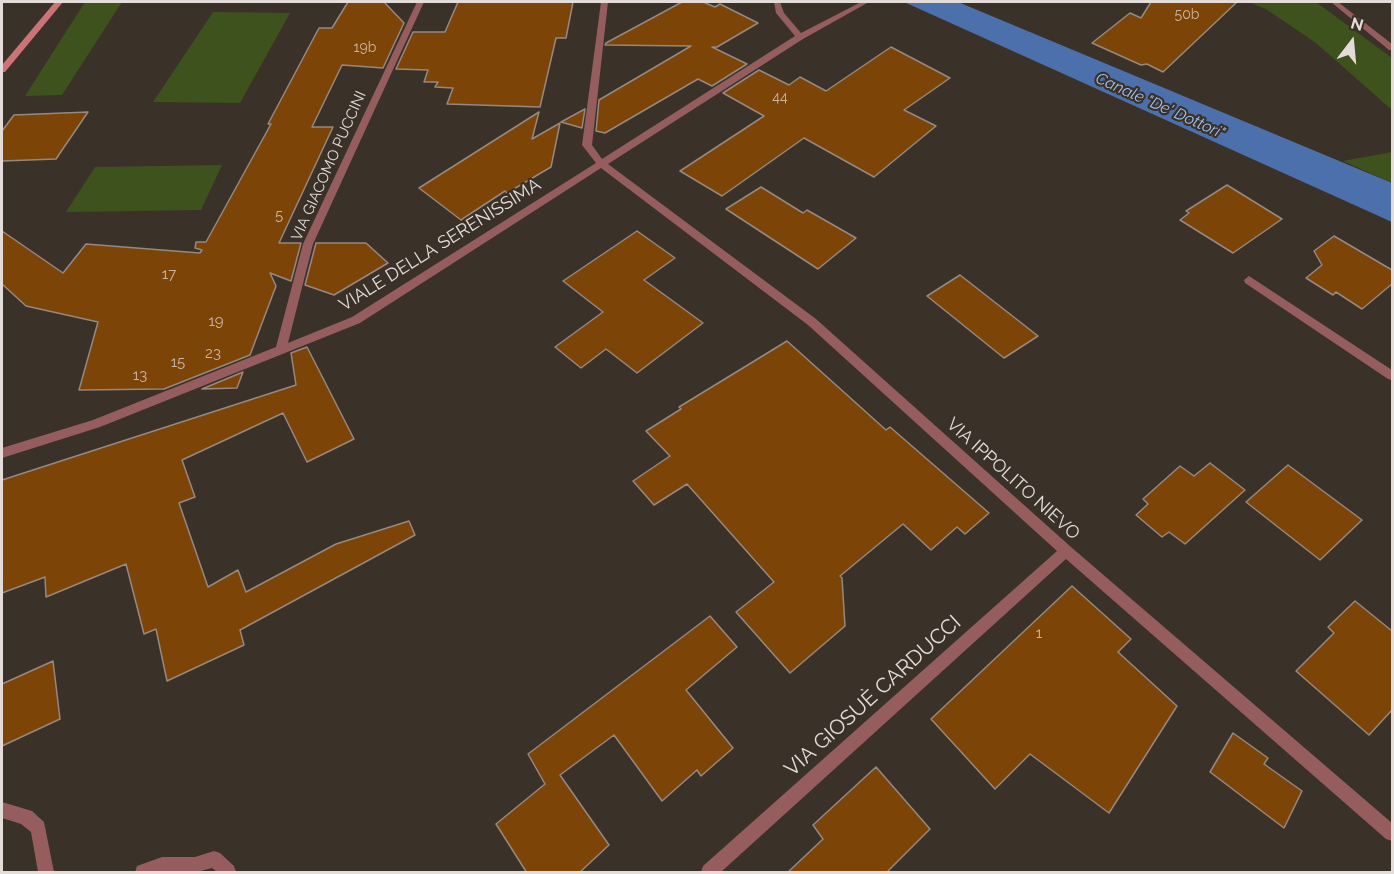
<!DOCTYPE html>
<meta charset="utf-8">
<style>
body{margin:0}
#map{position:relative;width:1394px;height:874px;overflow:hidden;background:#3a3129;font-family:Raleway,sans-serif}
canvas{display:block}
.frame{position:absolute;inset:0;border:3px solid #e3dcd8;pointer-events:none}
.north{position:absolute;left:1322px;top:12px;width:60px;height:60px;-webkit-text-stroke:4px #3a3129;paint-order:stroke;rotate:16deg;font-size:16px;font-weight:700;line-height:24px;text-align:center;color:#e3dcd8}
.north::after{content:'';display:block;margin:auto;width:21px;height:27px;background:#e3dcd8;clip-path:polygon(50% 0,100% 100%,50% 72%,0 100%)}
</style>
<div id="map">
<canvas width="1394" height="874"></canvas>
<div class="frame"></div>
<div class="north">N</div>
</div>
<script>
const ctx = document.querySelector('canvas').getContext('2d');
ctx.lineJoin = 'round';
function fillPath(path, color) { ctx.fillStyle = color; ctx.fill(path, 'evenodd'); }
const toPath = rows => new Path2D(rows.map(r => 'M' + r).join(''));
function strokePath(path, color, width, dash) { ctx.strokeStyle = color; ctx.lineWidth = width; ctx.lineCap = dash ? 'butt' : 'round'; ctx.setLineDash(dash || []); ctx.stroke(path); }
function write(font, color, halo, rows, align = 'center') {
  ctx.font = font + ' Raleway,sans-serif'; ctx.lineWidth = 4.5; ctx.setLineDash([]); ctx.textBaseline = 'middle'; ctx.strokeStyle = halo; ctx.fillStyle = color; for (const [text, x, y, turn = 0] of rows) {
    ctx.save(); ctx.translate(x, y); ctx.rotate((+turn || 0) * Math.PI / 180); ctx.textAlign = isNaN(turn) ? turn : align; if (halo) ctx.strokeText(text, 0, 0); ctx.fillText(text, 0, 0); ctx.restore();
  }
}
const green = toPath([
 [85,2,122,2,62,95,25,96],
 [1248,2,1316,2,1392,58,1392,110,1316,43,1266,9],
 [213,12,290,13,240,103,153,102],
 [1392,152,1392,183,1343,161],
 [222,165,201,210,66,212,95,167]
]);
const water = toPath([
 [904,2,958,2,1392,183,1392,222]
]);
const building = toPath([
 [348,2,384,2,404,23,383,68,342,65,312,127,333,127,279,243,301,243,291,281,270,273,276,286,250,355,164,389,79,390,98,322,26,306,2,284,2,231,63,273,86,244,200,253,202,250,195,248,196,242,206,242,271,124,268,124,319,28,332,28,348,2],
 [458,2,573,2,566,38,556,38,540,107,447,104,453,88,435,87,438,82,424,82,428,70,396,69,413,32,445,32,458,2],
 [682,2,703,2,715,7,720,4,758,23,717,47,712,47,747,64,712,86,698,79,605,133,596,131,599,100,691,46,605,45,606,43,682,2],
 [1151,2,1237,2,1163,72,1147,64,1141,65,1092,43,1130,13,1141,18,1151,2],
 [891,47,950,78,904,110,936,126,874,177,804,138,722,196,680,171,764,116,723,93,759,70,789,85,800,77,826,91,891,47],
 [585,109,582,128,561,122,585,109],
 [88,112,56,159,2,161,2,131,14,115,88,112],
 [539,112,532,139,560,123,551,167,507,193,505,191,461,220,419,188,539,112],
 [1227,185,1282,219,1233,253,1180,220,1189,213,1186,211,1227,185],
 [761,187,803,213,807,210,856,238,818,269,726,209,761,187],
 [637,231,675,258,644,280,703,323,637,373,606,349,581,368,555,347,603,312,563,281,637,231],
 [1334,236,1392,270,1392,284,1362,309,1336,292,1333,295,1306,278,1322,265,1314,251,1334,236],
 [316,243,366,243,388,263,334,295,305,285,316,243],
 [960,275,1038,336,1004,358,927,296,960,275],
 [787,341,886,430,890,427,989,513,965,534,957,527,931,550,903,524,840,576,842,578,845,626,790,673,736,612,774,582,687,484,654,505,633,481,670,456,646,431,681,409,679,407,787,341],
 [307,347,354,439,307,462,283,413,182,460,195,497,179,503,208,587,238,570,246,592,336,544,409,521,415,535,240,630,244,645,167,681,156,629,144,634,126,564,46,597,45,577,2,593,2,480,296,385,291,353,307,347],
 [243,372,237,388,202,389,243,372],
 [1210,463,1245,490,1185,544,1169,532,1162,537,1136,515,1148,504,1143,499,1180,466,1194,476,1210,463],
 [1288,465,1362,520,1320,560,1246,502,1288,465],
 [1072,586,1131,639,1118,652,1177,706,1109,813,1030,754,995,789,931,719,1072,586],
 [1355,601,1392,631,1392,710,1369,735,1296,671,1334,633,1328,627,1355,601],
 [710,616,737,647,686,690,733,748,701,776,697,770,662,801,614,735,560,775,609,845,579,873,527,873,496,824,545,784,528,754,710,616],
 [53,661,60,719,2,746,2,684,53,661],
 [1233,733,1268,758,1264,764,1302,791,1284,828,1210,772,1233,733],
 [876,767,930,829,886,873,787,873,823,839,813,825,876,767]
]);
const lane = toPath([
 [214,851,220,853,234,866,236,872,217,872,212,868,197,872,135,872,137,866,162,857,195,857,214,851]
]);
const street = toPath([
 [417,2,424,2,313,244,288,343,352,317,596,163,582,145,601,2,608,2,592,145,602,159,795,36,776,13,774,2,780,2,784,13,801,33,861,2,869,2,803,39,608,164,816,319,1071,547,1392,823,1392,841,1386,839,1066,559,721,872,701,872,703,866,1057,551,808,325,601,168,360,323,100,427,2,458,2,448,93,420,276,347,303,244,417,2],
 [1331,2,1338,2,1392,44,1392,50,1389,50,1331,2],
 [1249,276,1392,370,1392,380,1388,379,1245,283,1244,280,1249,276],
 [2,802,32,811,44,822,54,872,38,872,31,832,21,824,2,818,2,802]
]);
const secondary = toPath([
 [55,2,63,2,5,72,2,72,2,65,55,2]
]);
const farNumbernames = [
 ["50b",1187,15],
 ["19b",365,48],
 ["44",780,98]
];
const farStreetnames = [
 ["VIA GIACOMO PUCCINI",329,166,-66]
];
const numberNames = [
 ["5",279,215],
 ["17",169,274],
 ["19",216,321],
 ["23",213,353],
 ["15",178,362],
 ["13",140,375],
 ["1",1039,633]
];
const farWaternames = [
 ["Canale \"De' Dottori\"",1160,106,24]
];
const streetNames = [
 ["VIALE DELLA SERENISSIMA",440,245,-32],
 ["VIA IPPOLITO NIEVO",1013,479,42]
];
const nearStreetnames = [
 ["VIA GIOSUÈ CARDUCCI",873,696,-42]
];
fillPath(green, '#3e521e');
fillPath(water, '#4b70ab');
fillPath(building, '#7d4408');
strokePath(building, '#958981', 1.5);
fillPath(lane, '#955d5d');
fillPath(street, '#955d5d');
fillPath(secondary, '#cb7375');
write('14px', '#cab6a4', null, farNumbernames);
write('15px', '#e3dcd8', '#3a3129', farStreetnames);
write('15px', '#cab6a4', null, numberNames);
write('italic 16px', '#a0c0f2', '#3a3129', farWaternames);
write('18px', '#e3dcd8', '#3a3129', streetNames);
write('21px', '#e3dcd8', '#3a3129', nearStreetnames);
</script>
